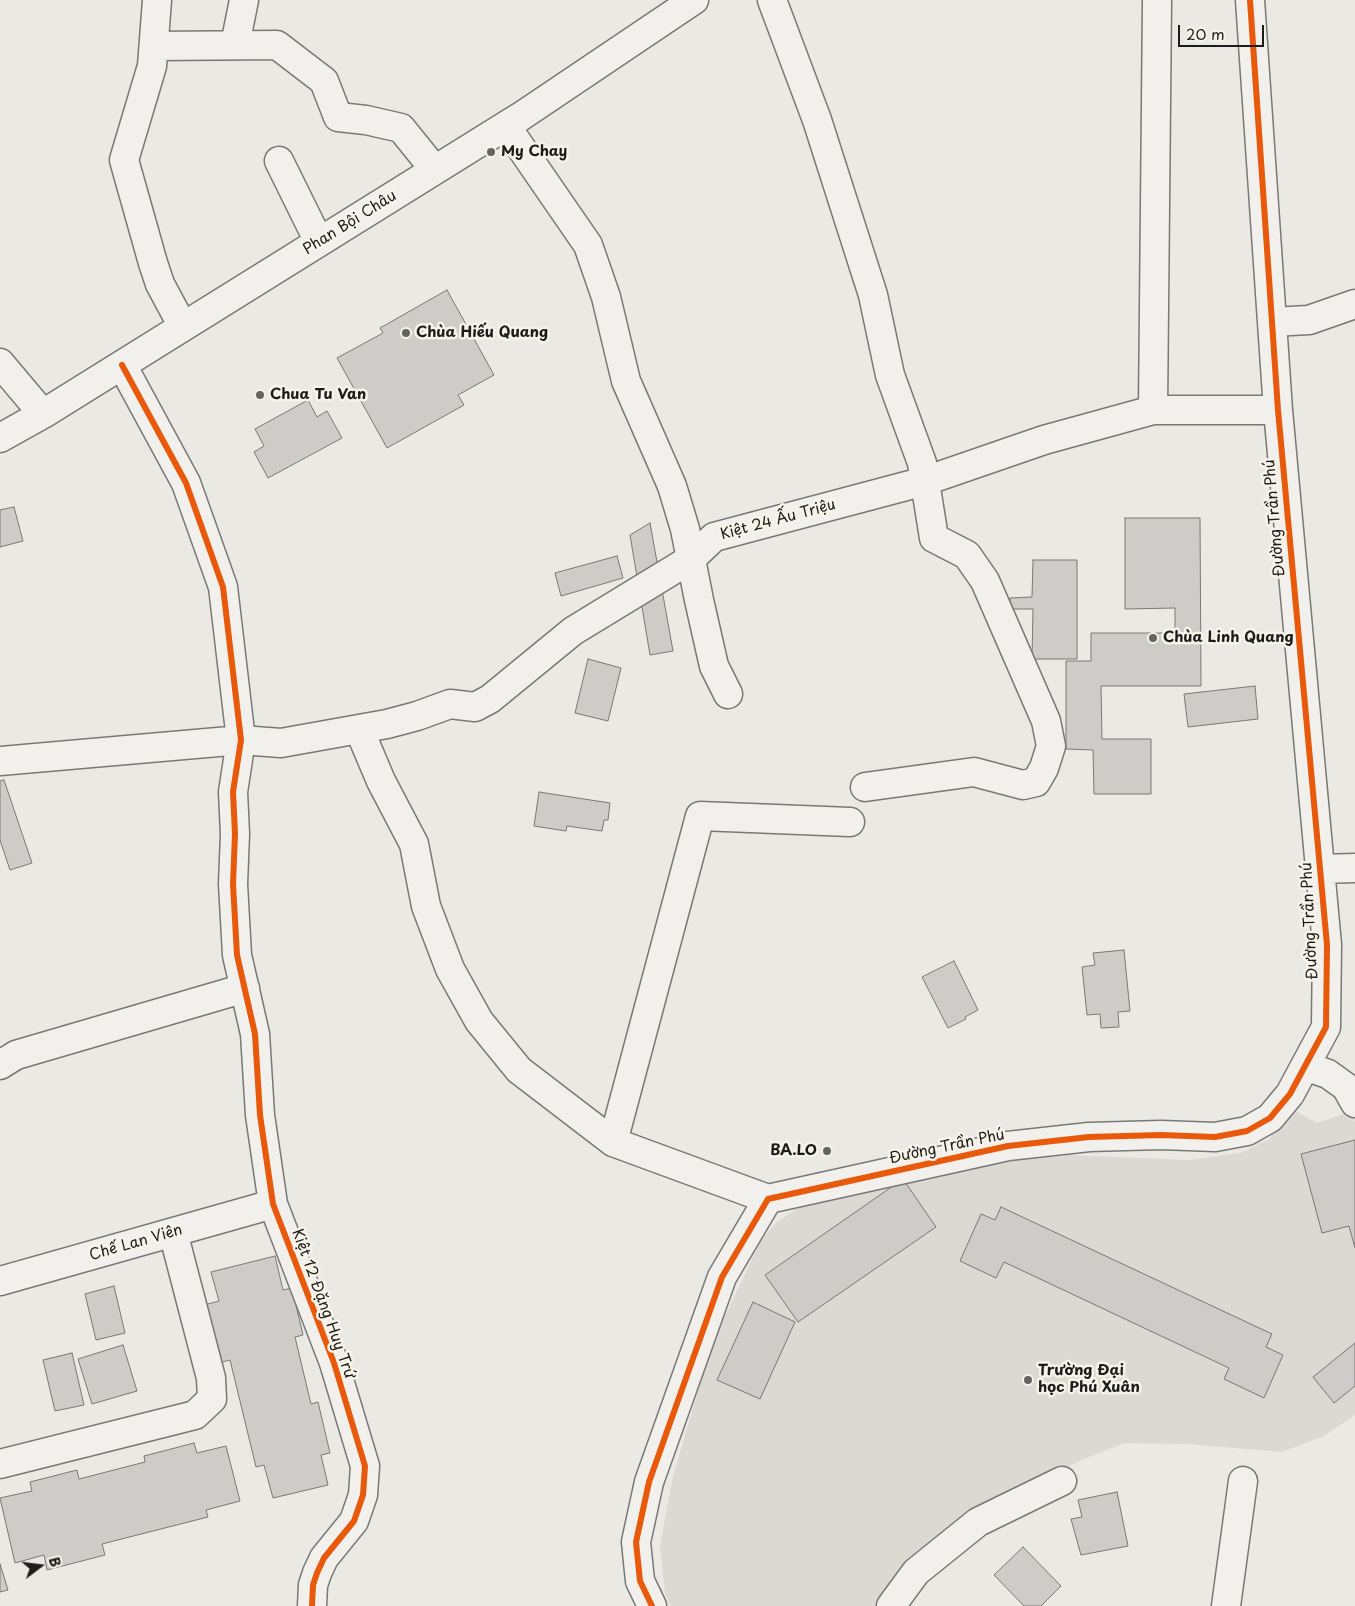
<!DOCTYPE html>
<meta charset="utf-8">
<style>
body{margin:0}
#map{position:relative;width:1355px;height:1606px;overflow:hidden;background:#eae9e4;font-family:"Playpen Sans",sans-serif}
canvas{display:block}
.north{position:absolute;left:15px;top:1541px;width:50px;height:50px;-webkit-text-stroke:4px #f7f3e8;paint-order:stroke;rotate:75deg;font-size:14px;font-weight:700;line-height:20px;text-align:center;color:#1c1c1c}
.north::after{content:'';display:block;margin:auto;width:18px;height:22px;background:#1c1c1c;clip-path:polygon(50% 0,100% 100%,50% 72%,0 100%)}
.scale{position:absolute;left:1178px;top:25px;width:86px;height:22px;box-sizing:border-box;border:2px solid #1c1c1c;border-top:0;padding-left:6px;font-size:15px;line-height:18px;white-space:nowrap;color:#1c1c1c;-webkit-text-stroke:4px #f7f3e8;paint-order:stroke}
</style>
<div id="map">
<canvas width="1355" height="1606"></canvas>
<div class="north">B</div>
<div class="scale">20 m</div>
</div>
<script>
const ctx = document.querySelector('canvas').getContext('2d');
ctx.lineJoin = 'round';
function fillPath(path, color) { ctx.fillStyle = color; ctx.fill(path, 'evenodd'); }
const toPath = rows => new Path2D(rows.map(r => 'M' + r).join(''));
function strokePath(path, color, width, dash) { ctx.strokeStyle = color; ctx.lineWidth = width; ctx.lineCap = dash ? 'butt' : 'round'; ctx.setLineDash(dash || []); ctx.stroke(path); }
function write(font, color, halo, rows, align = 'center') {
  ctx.font = font + ' "Playpen Sans",sans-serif'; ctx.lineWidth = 5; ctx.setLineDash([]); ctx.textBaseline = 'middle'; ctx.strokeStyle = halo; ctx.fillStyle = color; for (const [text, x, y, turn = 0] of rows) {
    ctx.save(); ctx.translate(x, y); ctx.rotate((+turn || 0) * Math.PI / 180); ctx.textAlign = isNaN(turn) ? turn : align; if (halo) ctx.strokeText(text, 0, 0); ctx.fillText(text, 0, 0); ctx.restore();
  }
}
const built = toPath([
 [1295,1111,1317,1123,1352,1111,1355,1122,1355,1415,1324,1436,1282,1452,1187,1444,1124,1443,1077,1462,1033,1486,878,1606,671,1606,665,1594,660,1546,673,1476,712,1344,761,1240,777,1222,806,1203,1005,1161,1068,1155,1189,1160,1240,1153,1268,1140]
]);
const building = toPath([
 [447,290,494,375,458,395,464,405,387,448,337,358,383,333,380,328,447,290],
 [308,400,317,417,327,411,342,438,268,478,254,452,264,446,255,429,308,400],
 [14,507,23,541,0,547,0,510,14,507],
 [1125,518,1200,518,1201,686,1101,686,1102,739,1151,739,1151,794,1094,794,1093,750,1066,749,1066,661,1091,661,1091,633,1175,633,1175,608,1125,609,1125,518],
 [650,523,673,651,650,655,630,535,650,523],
 [617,556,623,578,561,596,555,573,617,556],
 [1033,560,1077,560,1077,659,1032,659,1033,609,1010,609,1010,598,1032,597,1033,560],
 [588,659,621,668,608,721,575,713,588,659],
 [1255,686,1258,719,1188,727,1184,694,1255,686],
 [4,780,32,863,10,870,0,840,0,781,4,780],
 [539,792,610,803,608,820,604,820,602,831,567,826,566,831,534,826,539,792],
 [1124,950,1130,1011,1118,1012,1119,1027,1101,1028,1100,1014,1087,1015,1082,967,1095,965,1093,953,1124,950],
 [954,961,978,1010,965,1017,966,1019,948,1028,922,977,954,961],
 [1355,1140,1355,1248,1349,1226,1322,1233,1301,1154,1355,1140],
 [903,1179,936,1227,798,1322,765,1275,903,1179],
 [1001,1207,1272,1334,1266,1347,1283,1355,1264,1398,1224,1379,1229,1368,1004,1262,996,1278,960,1261,981,1214,995,1220,1001,1207],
 [275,1256,283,1290,292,1288,303,1335,295,1337,311,1404,318,1402,330,1453,321,1455,328,1485,273,1498,264,1465,256,1467,230,1360,219,1363,204,1305,219,1301,211,1272,275,1256],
 [114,1286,125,1333,96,1340,85,1294,114,1286],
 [753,1302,795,1322,760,1399,717,1380,753,1302],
 [1355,1343,1355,1386,1334,1403,1313,1377,1355,1343],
 [123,1345,137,1391,92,1404,78,1359,123,1345],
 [72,1353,84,1405,55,1411,43,1360,72,1353],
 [194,1443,197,1453,226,1446,240,1501,206,1510,208,1517,102,1544,105,1555,47,1570,44,1555,15,1563,0,1498,32,1491,30,1482,77,1470,79,1479,145,1462,144,1456,194,1443],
 [1117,1492,1128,1546,1081,1555,1071,1519,1082,1517,1078,1500,1117,1492],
 [1023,1547,1061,1586,1041,1606,1024,1606,994,1575,1023,1547],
 [0,1564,8,1590,0,1592,0,1564]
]);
const minor = toPath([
 [157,0,152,66,124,160,153,263,160,284,183,327],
 [772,0,817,120,873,295,890,375,922,463,934,538,967,555,985,581,1046,721,1051,746,1044,768,1036,782,1023,785,974,772,865,787],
 [1157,0,1153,410,1278,410],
 [235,45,244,0],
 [154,46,277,45,324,81,338,117,366,120,401,128,435,170],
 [506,126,588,245,606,297,626,381,672,486,685,529,699,600,714,666,728,694],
 [279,161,319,242],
 [1272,322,1309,320,1355,304],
 [0,363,43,414],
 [122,365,186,483,223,587,241,740,233,792,235,834,233,884,237,955,255,1034,260,1115,273,1204,334,1363,365,1466,363,1495,354,1521,324,1558,317,1573,313,1585,312,1606],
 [0,438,43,414,520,117,694,0],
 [359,729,387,724,417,716,450,704,475,707,490,699,573,631,691,559,714,537,925,481,1044,440,1153,410],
 [0,761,241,740,281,743,359,729,381,781,414,844,426,906,450,969,479,1021,519,1070,613,1142,768,1199],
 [1320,869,1355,868],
 [0,1065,16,1055,245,988],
 [1305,1066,1328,1074,1346,1087,1355,1103],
 [613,1142,700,816,850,822],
 [0,1281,273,1204],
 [0,1464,195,1415,212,1399,211,1378,173,1232],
 [652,1606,640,1581,636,1542,649,1482,722,1277,768,1199,1008,1146,1089,1137,1161,1135,1215,1137,1247,1131,1270,1118,1290,1094,1326,1027,1327,945,1278,410,1250,0],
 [891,1606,916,1572,978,1522,1062,1481],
 [1226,1606,1243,1481]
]);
const cycleway = toPath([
 [122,365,186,483,223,587,241,740,233,792,235,834,233,884,237,955,255,1034,260,1115,273,1204,334,1363,365,1466,363,1495,354,1521,324,1558,317,1573,313,1585,312,1606],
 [652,1606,640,1581,636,1542,649,1482,722,1277,768,1199,1008,1146,1089,1137,1161,1135,1215,1137,1247,1131,1270,1118,1290,1094,1326,1027,1327,945,1278,410,1250,0]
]);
const markers = [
 [491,152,5,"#646462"],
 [406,333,5,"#646462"],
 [260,395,5,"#646462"],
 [1153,638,5,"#646462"],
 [827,1151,5,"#646462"],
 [1028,1380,5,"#646462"]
];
const poiNames = [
 ["My Chay",501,152],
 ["Chùa Hiếu Quang",416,333],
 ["Chua Tu Van",270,395],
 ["Chùa Linh Quang",1163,638],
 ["BA.LO",817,1151,"right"],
 ["Trường Đại",1038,1371],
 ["học Phú Xuân",1038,1388]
];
const streetNames = [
 ["Phan Bội Châu",350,223,-32],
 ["Đường Trần Phú",1275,518,-95],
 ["Kiệt 24 Ấu Triệu",778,520,-15],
 ["Đường Trần Phú",1310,921,-93],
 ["Đường Trần Phú",947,1147,-12],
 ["Chế Lan Viên",136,1243,-16],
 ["Kiệt 12 Đặng Huy Trứ",323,1304,70]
];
fillPath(built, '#dbd9d2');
fillPath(building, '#cdccc9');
strokePath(building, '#797876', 1);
strokePath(minor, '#797876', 31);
strokePath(minor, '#f1f0ec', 28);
strokePath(cycleway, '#e8590c', 6);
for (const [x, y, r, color] of markers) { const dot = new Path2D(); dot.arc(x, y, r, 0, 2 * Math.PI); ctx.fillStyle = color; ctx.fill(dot); strokePath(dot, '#f7f3e8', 2); }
write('bold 15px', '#1c1c1c', '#f7f3e8', poiNames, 'left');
write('15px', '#1c1c1c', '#f7f3e8', streetNames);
</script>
